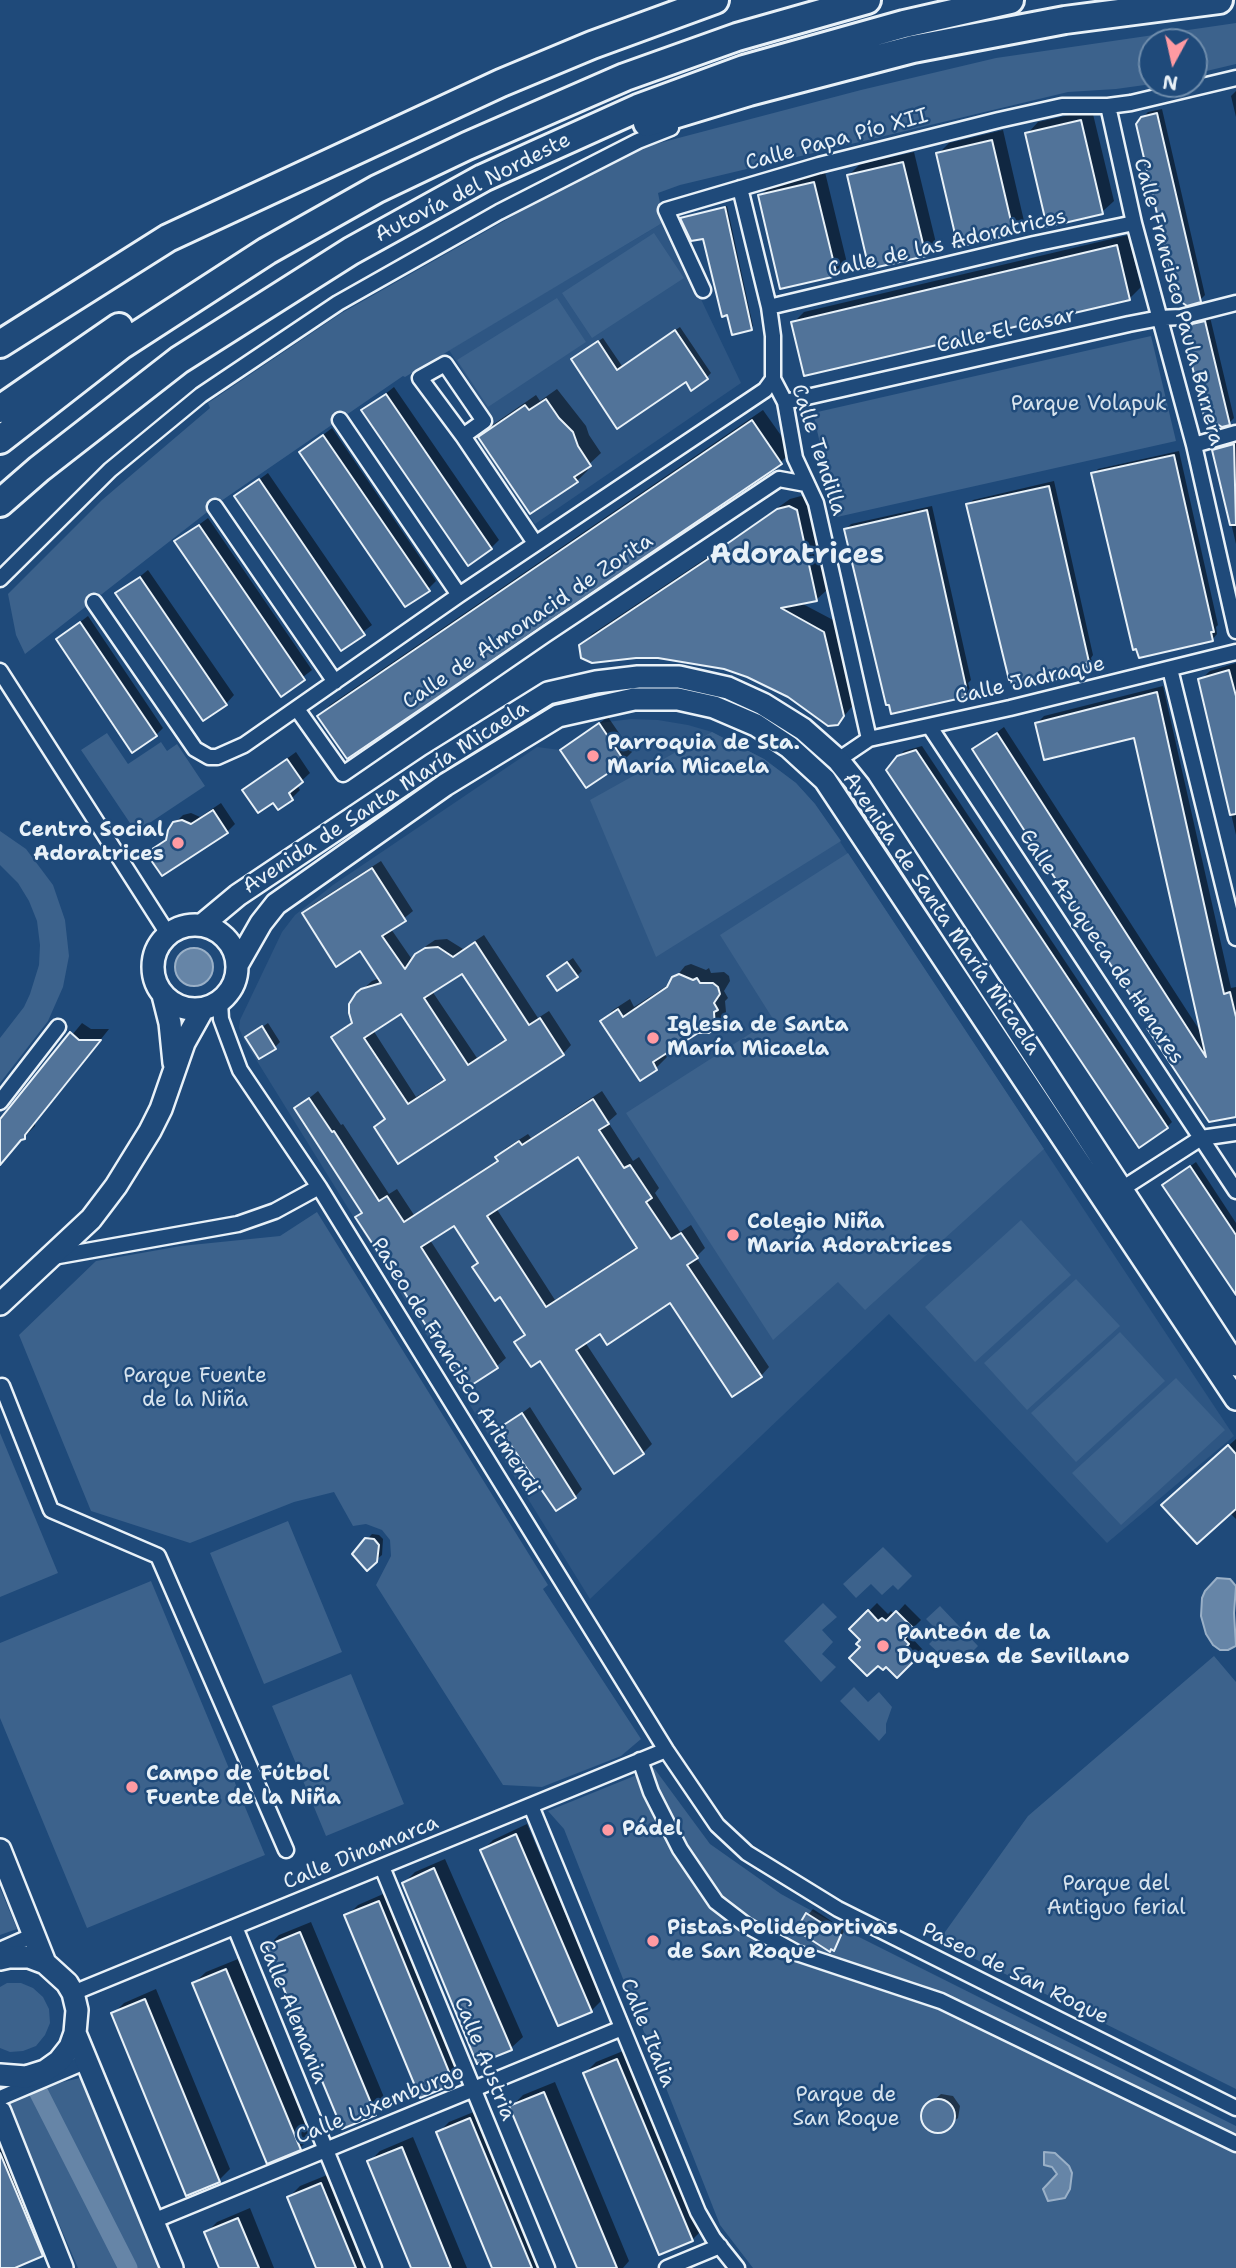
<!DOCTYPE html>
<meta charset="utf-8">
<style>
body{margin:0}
#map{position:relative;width:1236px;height:2268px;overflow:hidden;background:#1f4a7a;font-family:"Shantell Sans",sans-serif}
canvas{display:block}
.north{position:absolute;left:1138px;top:28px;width:70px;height:70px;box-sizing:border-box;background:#1f4a7a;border:2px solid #6f8dac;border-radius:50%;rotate:188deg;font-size:19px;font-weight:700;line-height:28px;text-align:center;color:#e8f1f8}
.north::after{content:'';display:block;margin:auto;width:24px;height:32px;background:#ff9aa2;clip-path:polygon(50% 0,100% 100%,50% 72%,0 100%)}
</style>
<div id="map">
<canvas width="1236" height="2268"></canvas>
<div class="north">N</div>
</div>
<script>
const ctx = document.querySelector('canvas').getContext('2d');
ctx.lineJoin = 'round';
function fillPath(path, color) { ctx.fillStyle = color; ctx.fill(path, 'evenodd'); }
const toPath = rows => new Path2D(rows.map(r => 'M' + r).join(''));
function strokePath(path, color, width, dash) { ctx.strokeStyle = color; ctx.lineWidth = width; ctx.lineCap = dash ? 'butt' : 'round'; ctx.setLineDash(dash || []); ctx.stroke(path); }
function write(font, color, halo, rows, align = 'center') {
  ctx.font = font + ' "Shantell Sans",sans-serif'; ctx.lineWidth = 5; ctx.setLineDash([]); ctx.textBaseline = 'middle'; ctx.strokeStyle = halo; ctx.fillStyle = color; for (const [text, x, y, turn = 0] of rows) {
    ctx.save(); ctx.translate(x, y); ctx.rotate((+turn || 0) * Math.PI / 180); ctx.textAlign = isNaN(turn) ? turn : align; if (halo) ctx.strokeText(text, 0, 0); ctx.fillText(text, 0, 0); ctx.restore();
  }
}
const built = toPath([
 [664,222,741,383,535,524,474,436,495,422,449,350],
 [631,719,658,720,688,725,712,732,764,759,796,783,815,804,1234,1436,1107,1543,889,1314,590,1599,244,1040,239,1028,240,1020,282,932,295,915,333,885,537,747,560,750,599,723]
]);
const green = toPath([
 [1236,23,1236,64,1194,74,1194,42,1152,42,1152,84,1116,89,1068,92,680,185,658,193,664,222,405,377,403,376,224,499,25,654,16,635,8,594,102,500,210,408,208,403,340,314,573,182,648,146,861,90,996,58],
 [654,233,684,278,592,338,562,293],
 [557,298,586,342,488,407,457,360],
 [1151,336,1176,441,837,517,813,413],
 [712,732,764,759,796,783,815,804,841,841,656,957,590,800],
 [107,733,128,764,161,742,167,751,177,744,205,786,136,832,81,750],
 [0,831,26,849,53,885,65,920,69,956,63,987,48,1021,0,1083,0,1038,24,1007,30,994,39,965,40,945,37,921,29,901,18,883,0,865],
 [848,853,1044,1149,865,1310,838,1282,773,1340,626,1113,773,1019,720,935],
 [317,1212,548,1585,543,1589,641,1739,621,1756,542,1787,503,1785,376,1585,391,1556,390,1540,382,1530,366,1524,353,1526,334,1492,294,1502,190,1543,91,1511,19,1335,96,1261,181,1246,280,1236],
 [1021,1220,1071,1275,975,1362,925,1307],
 [1076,1279,1120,1326,1027,1410,984,1363],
 [1120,1332,1165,1381,1076,1462,1031,1413],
 [1176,1378,1225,1430,1121,1525,1072,1473],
 [0,1433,58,1573,0,1597],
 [288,1521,342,1652,264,1684,210,1553],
 [883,1547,912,1576,898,1590,893,1585,882,1595,871,1584,856,1598,843,1584],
 [151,1581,265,1855,87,1928,0,1718,0,1643],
 [823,1603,837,1617,822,1630,833,1642,822,1654,836,1667,821,1682,784,1641],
 [940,1606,978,1646,971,1653,944,1658,929,1644,940,1633,926,1619],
 [1214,1656,1236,1682,1236,2089,947,1945,940,1939,1028,1816],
 [351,1674,404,1804,326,1836,272,1706],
 [854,1687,868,1702,879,1692,892,1707,886,1724,886,1733,879,1741,840,1701],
 [654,1768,710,1844,781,1894,859,1937,1236,2126,1236,2268,753,2268,720,2225,564,1829,548,1811],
 [0,1888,17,1929,0,1935],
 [7,1983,21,1983,33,1988,43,1997,49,2009,50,2023,45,2035,36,2046,23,2051,10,2052,0,2048,0,1987],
 [84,2077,159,2268,78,2268,4,2096]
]);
const water = toPath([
 '175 967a19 19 0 1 1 38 0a19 19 0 1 1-38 0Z',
 [1217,1578,1230,1579,1236,1586,1234,1613,1236,1646,1228,1650,1220,1650,1213,1645,1206,1634,1201,1616,1202,1598,1205,1591,1217,1578],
 [1044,2152,1055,2153,1069,2166,1072,2173,1070,2189,1065,2198,1048,2201,1043,2189,1057,2174,1052,2167,1044,2165,1044,2152]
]);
const shadow = toPath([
 [1236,91,1236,117,1231,96],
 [1162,109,1205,295,1200,300,1142,118,1148,112],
 [1092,110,1114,201,1102,212,1027,134,1038,122],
 [1003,130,1024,221,1013,232,938,154,949,143],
 [914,152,936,243,925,254,849,175,860,164],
 [825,172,847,263,836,275,760,196,771,185],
 [727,206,753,326,751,328,728,313,704,236,683,219],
 [1128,235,1141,287,1130,298,793,323,804,312],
 [1210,317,1234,418,1229,423,1194,325,1199,319],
 [680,327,711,373,706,378,686,380,617,427,579,354,603,338,622,366],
 [394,387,499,540,491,548,364,411],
 [557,389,586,426,589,435,601,453,586,467,588,470,577,481,531,512,480,437,491,426,536,395,540,401],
 [763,410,792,451,781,462,348,757,319,716,330,705],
 [332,428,436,581,428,589,301,452],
 [1236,441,1236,544,1214,451,1219,446],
 [1179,451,1218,625,1216,627,1217,634,1212,640,1093,474,1098,469],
 [268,473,372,625,341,649,237,496],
 [1054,481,1093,655,1091,658,1093,665,1087,670,968,505,973,500],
 [801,496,808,499,828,589,816,600,801,603,835,621,854,704,840,721,748,676,725,668,581,645,592,634,714,553,790,499],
 [932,506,971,680,968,683,970,690,965,695,846,529,851,524],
 [208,518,312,670,281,694,177,541],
 [148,570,234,695,226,704,118,594],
 [88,616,163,728,156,735,58,639],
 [1236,663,1236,835,1200,680,1210,671],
 [1163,686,1231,988,1236,987,1236,1115,1152,1026,974,749,1004,727,1202,1034,1135,736,1037,723,1044,716],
 [608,717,632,752,624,760,586,786,562,750],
 [922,746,1172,1122,1167,1127,898,757,904,751],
 [296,752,310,773,297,785,300,790,292,798,278,808,273,801,244,790],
 [221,803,235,824,227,832,149,853,169,837,175,823,183,815,191,813,200,817],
 [381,861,413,911,391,929,413,961,426,946,435,940,447,939,463,949,484,935,538,1018,549,1011,571,1045,563,1054,376,1127,386,1118,333,1037,353,1021,362,990,372,981,380,978,361,948,304,913,312,905],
 [463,971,507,1038,477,1058,432,991],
 [402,1011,446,1078,416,1097,373,1030],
 [573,958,582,971,577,976,554,971],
 [691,964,706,970,709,968,711,973,724,972,729,976,730,981,724,991,728,998,725,1001,726,1012,709,1031,698,1031,664,1053,667,1057,656,1068,602,1021,613,1010,630,999,634,1007,671,983,685,966],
 [82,1023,91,1029,109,1029,35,1122,35,1126,23,1138,0,1166,0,1122],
 [268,1023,280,1042,275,1047,248,1037],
 [318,1091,341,1125,343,1124,389,1194,397,1189,414,1215,499,1159,497,1157,506,1148,528,1134,531,1138,602,1091,617,1114,608,1122,633,1161,639,1157,659,1188,655,1193,680,1232,691,1225,705,1248,696,1257,769,1367,761,1376,671,1301,600,1332,585,1342,652,1444,643,1453,615,1471,541,1358,517,1342,526,1333,454,1224,430,1240,506,1358,497,1366,467,1386,358,1217,363,1212,296,1109],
 [578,1154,638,1246,555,1300,496,1208],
 [1196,1162,1236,1223,1236,1292,1164,1185],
 [530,1407,582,1489,575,1497,501,1429],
 [1236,1439,1236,1519,1230,1513,1171,1498],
 [372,1534,379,1535,383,1539,382,1555,376,1560,354,1554],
 [877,1603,888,1614,891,1611,895,1615,905,1604,921,1620,911,1630,916,1635,912,1638,923,1650,898,1676,862,1647,862,1640,851,1629],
 [527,1824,602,2000,591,2011,482,1851,493,1840],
 [445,1859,523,2037,511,2048,478,2062,404,1883,415,1872],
 [390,1891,464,2072,453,2083,347,1916,358,1905],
 [813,1909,845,1930,833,1949,808,1915],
 [311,1922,386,2102,375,2113,268,1946,279,1935],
 [238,1959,311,2137,300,2148,194,1983,206,1972],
 [156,1989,230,2169,219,2180,113,2014,124,2003],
 [628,2049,703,2229,692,2240,585,2073,596,2062],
 [555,2082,629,2261,623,2268,578,2268,512,2106,523,2095],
 [941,2094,953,2096,960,2106,958,2118,942,2131,930,2129,923,2120,925,2108],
 [481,2109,547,2268,494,2268,438,2133,449,2122],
 [0,2116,53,2244,42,2255,10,2268,0,2268],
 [413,2137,467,2268,413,2268,369,2162,380,2151],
 [332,2173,371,2268,318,2268,289,2197,300,2186],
 [250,2208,274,2268,221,2268,206,2233,217,2222]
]);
const canal = toPath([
 [38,2091,128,2268]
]);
const building = toPath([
 [1157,113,1201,302,1187,306,1177,299,1136,124,1141,117,1157,113],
 [1081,120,1103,214,1047,227,1025,133,1081,120],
 [992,140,1014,234,958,247,936,153,992,140],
 [903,162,926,256,869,269,847,175,903,162],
 [814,182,837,276,780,289,758,195,814,182],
 [725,207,752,330,732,335,727,315,722,317,703,239,691,241,680,218,725,207],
 [1117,245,1130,300,804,376,791,322,1117,245],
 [1205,321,1230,425,1222,427,1204,416,1185,336,1192,324,1205,321],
 [675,330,708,379,691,391,686,382,617,429,571,359,598,341,617,370,675,330],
 [386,394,492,549,468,566,361,410,386,394],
 [546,399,559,418,573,432,578,446,591,466,574,477,578,482,530,514,478,437,525,405,529,410,546,399],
 [752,420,782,464,347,759,317,716,752,420],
 [323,435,430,591,405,607,299,452,323,435],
 [1234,444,1236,525,1230,525,1212,450,1234,444],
 [1174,455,1214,632,1211,632,1213,641,1139,658,1136,649,1133,650,1091,473,1174,455],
 [259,479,365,635,341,651,234,496,259,479],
 [1049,486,1089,662,1086,663,1088,672,1013,689,1011,680,1009,680,966,504,1049,486],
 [789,506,797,510,817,601,781,608,824,632,844,716,838,725,828,726,788,697,747,677,724,669,658,658,636,658,592,663,581,658,579,645,708,559,708,557,777,509,789,506],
 [927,510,966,687,964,688,966,697,891,714,889,705,886,705,844,529,927,510],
 [199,525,305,680,281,697,174,541,199,525],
 [140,577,227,705,203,721,115,593,140,577],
 [80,622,157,736,132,753,56,639,80,622],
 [1229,670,1236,696,1236,814,1230,815,1198,679,1229,670],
 [1157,692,1224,994,1230,992,1236,1017,1236,1117,1209,1122,1147,1028,1150,1026,972,749,997,733,1206,1057,1134,738,1044,760,1035,723,1157,692],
 [599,723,625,762,586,788,560,750,599,723],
 [916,750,1168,1128,1139,1148,886,770,897,756,916,750],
 [287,759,303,782,289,793,293,800,278,810,273,803,258,813,242,790,287,759],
 [213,810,228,833,162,876,146,853,166,840,168,830,173,822,182,820,191,824,213,810],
 [372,868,406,921,382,936,405,969,415,954,425,948,438,947,453,957,475,942,529,1025,540,1018,564,1055,398,1164,374,1127,385,1119,331,1037,352,1023,349,1013,349,1004,356,993,361,989,381,983,360,951,336,967,302,913,372,868],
 [462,974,506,1040,468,1065,424,998,462,974],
 [401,1014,445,1080,408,1104,364,1038,401,1014],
 [567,962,578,977,557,991,547,976,567,962],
 [679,974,693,980,697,978,700,983,713,983,718,987,720,994,714,1003,718,1010,714,1012,715,1028,709,1033,698,1033,653,1062,657,1070,640,1081,600,1021,618,1009,623,1017,667,987,672,977,679,974],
 [262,1026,276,1049,259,1059,245,1037,262,1026],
 [70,1032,79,1040,101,1040,25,1135,25,1139,21,1140,0,1165,0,1119,70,1032],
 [309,1098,332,1132,334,1131,379,1201,387,1196,404,1222,498,1161,495,1157,519,1141,522,1145,593,1099,609,1124,599,1130,624,1168,630,1165,652,1198,646,1202,671,1239,681,1233,698,1258,687,1265,762,1377,732,1397,670,1303,607,1345,600,1334,576,1350,644,1454,614,1474,540,1361,531,1367,514,1342,525,1335,500,1297,495,1301,472,1267,478,1263,454,1226,421,1247,498,1368,467,1388,355,1217,362,1213,294,1108,309,1098],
 [578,1157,637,1248,546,1307,487,1216,578,1157],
 [1190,1166,1236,1235,1236,1295,1162,1185,1190,1166],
 [522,1413,576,1498,556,1511,499,1428,522,1413],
 [1228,1445,1236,1454,1236,1509,1197,1544,1161,1505,1228,1445],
 [365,1538,374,1539,379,1545,377,1562,367,1571,352,1554,365,1538],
 [868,1610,878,1621,882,1618,886,1621,896,1611,914,1629,904,1639,909,1644,905,1648,916,1659,897,1678,886,1667,883,1670,878,1666,867,1676,849,1658,860,1647,856,1644,860,1640,849,1629,868,1610],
 [516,1834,592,2012,558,2026,480,1850,516,1834],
 [434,1868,512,2050,477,2064,402,1883,434,1868],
 [379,1901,454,2084,420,2098,344,1915,379,1901],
 [806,1913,841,1935,834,1951,831,1949,830,1952,796,1930,806,1913],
 [300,1932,376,2115,342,2129,266,1946,300,1932],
 [226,1969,301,2150,267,2164,192,1983,226,1969],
 [145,1999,220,2182,186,2196,111,2013,145,1999],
 [617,2059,693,2241,659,2255,583,2073,617,2059],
 [544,2092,617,2268,577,2268,509,2106,544,2092],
 '921 2116a17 17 0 1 1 34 0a17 17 0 1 1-34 0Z',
 [470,2118,532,2268,492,2268,436,2132,470,2118],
 [402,2147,451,2268,411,2268,367,2161,402,2147],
 [0,2153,43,2256,15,2268,0,2268,0,2153],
 [321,2183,356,2268,316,2268,287,2197,321,2183],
 [238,2218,259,2268,219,2268,204,2232,238,2218]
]);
const street = toPath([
 [1108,106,1134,223,1194,445,1236,631],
 [703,290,666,210,819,165,999,120,1062,106,1108,106,1131,103,1236,78],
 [769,307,1034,244,1134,223],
 [773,379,785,402,795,458,816,503,869,739],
 [785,402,1129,324,1160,318,1181,317,1236,303],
 [340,420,459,595],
 [463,436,484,421,445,364,420,378,463,436,535,543],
 [1194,445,1236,433],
 [215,507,335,682],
 [0,579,110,470,201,395,338,303,499,212,638,141,671,128],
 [94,602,195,749,209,757,217,757,244,745,459,595,765,390,773,379,773,336,769,307,740,188],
 [1170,669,1236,938],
 [0,671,168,934],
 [297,709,343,774,545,635,779,479,806,484],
 [930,727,1236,1191],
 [838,760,869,739,1010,708,1236,652],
 [220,1002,221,1019,240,1070,319,1187,666,1750,717,1825,747,1853,838,1909,1236,2108],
 [0,1102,58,1027],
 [1114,1194,1201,1138,1236,1133],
 [53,1257,238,1224,275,1211,319,1187],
 [2,1386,51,1510,158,1556,286,1850],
 [640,1760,651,1792,680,1849,716,1902,746,1925,797,1953,941,2001,1236,2144],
 [531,1806,698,2212,713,2238,737,2268],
 [382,1867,547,2268],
 [235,1927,374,2268],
 [0,1950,34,1935],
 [73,1993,666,1750],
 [0,2098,87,2061],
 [153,2221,622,2028],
 [667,2268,720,2246]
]);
const secondary = toPath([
 '153 967a42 42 0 1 1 84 0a42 42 0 1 1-84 0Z',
 [202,925,238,895,432,765,548,693,596,682,638,677,679,677,728,688,763,704,803,729,838,760,859,786,1236,1365],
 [237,965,261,923,276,904,445,785,558,716,634,699,678,699,714,707,756,725,789,747,825,780,1236,1399],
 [163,995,170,1023,174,1063],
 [0,1304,91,1219,116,1186,150,1131,161,1109,184,1043,203,1009],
 [0,1850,45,1963],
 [0,1959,9,1957,29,1957,45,1963,67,1983,73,1993,77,2010,75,2033,70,2047,59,2061,45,2071,26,2077,0,2075],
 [75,2033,172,2268],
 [0,2112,62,2268]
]);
const highway = toPath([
 [647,123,749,92,913,49,1065,20,1219,0],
 [0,344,168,238,501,83,592,45,715,0],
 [0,409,119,327],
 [0,440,122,345,267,251,377,189,467,146,625,77,737,37,867,0],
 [0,503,39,469,179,360,351,251,483,178,638,108,744,69,904,24,1010,0]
]);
const markers = [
 [593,756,7,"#ff9aa2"],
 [178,843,7,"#ff9aa2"],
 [653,1038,7,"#ff9aa2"],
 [733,1235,7,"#ff9aa2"],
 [883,1646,7,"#ff9aa2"],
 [132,1787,7,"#ff9aa2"],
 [608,1830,7,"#ff9aa2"],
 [653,1941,7,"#ff9aa2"]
];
const streetNames = [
 ["Calle Papa Pío XII",837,140,-15],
 ["Autovía del Nordeste",473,188,-27],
 ["Calle de las Adoratrices",947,244,-13],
 ["Calle Francisco Paula Barrera",1178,302,75],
 ["Calle El Casar",1006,331,-13],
 ["Calle Tendilla",818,450,72],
 ["Calle de Almonacid de Zorita",528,622,-34],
 ["Calle Jadraque",1030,681,-13],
 ["Avenida de Santa María Micaela",386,798,-33],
 ["Avenida de Santa María Micaela",941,914,56],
 ["Calle Azuqueca de Henares",1101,947,56],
 ["Paseo de Francisco Aritmendi",455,1367,58],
 ["Calle Dinamarca",361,1853,-22],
 ["Paseo de San Roque",1015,1974,26],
 ["Calle Alemania",292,2012,68],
 ["Calle Italia",647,2033,68],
 ["Calle Austria",484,2059,68],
 ["Calle Luxemburgo",380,2105,-22]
];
const parkNames = [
 ["Parque Volapuk",1089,405],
 ["Parque Fuente",195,1377],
 ["de la Niña",195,1401],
 ["Parque del",1116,1885],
 ["Antiguo ferial",1116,1909],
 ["Parque de",846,2096],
 ["San Roque",846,2120]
];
const poiNames = [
 ["Parroquia de Sta.",607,744],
 ["María Micaela",607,768],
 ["Centro Social",164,831,"right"],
 ["Adoratrices",164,855,"right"],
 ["Iglesia de Santa",667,1026],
 ["María Micaela",667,1050],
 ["Colegio Niña",747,1223],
 ["María Adoratrices",747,1247],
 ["Panteón de la",897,1634],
 ["Duquesa de Sevillano",897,1658],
 ["Campo de Fútbol",146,1775],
 ["Fuente de la Niña",146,1799],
 ["Pádel",622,1830],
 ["Pistas Polideportivas",667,1929],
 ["de San Roque",667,1953]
];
const districtNames = [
 ["Adoratrices",797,556]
];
fillPath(built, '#2e5683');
fillPath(green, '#3c628c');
fillPath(water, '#6685a7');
strokePath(water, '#9ab0c7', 2);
fillPath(shadow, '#0007');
strokePath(canal, '#6685a7', 19);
fillPath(building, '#517399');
strokePath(building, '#e8f1f8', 2);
strokePath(street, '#e8f1f8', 19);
strokePath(secondary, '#e8f1f8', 26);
strokePath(highway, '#e8f1f8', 32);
strokePath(street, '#1f4a7a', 14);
strokePath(secondary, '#1f4a7a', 21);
strokePath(highway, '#1f4a7a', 26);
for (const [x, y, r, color] of markers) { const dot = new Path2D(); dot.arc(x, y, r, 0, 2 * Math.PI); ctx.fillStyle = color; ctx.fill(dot); strokePath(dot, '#1f4a7a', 2.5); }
write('21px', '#e8f1f8', '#1f4a7a', streetNames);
write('21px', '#d7e3ed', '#1f4a7a', parkNames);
write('bold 21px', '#e8f1f8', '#1f4a7a', poiNames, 'left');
write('bold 28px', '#e8f1f8', '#1f4a7a', districtNames);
</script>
